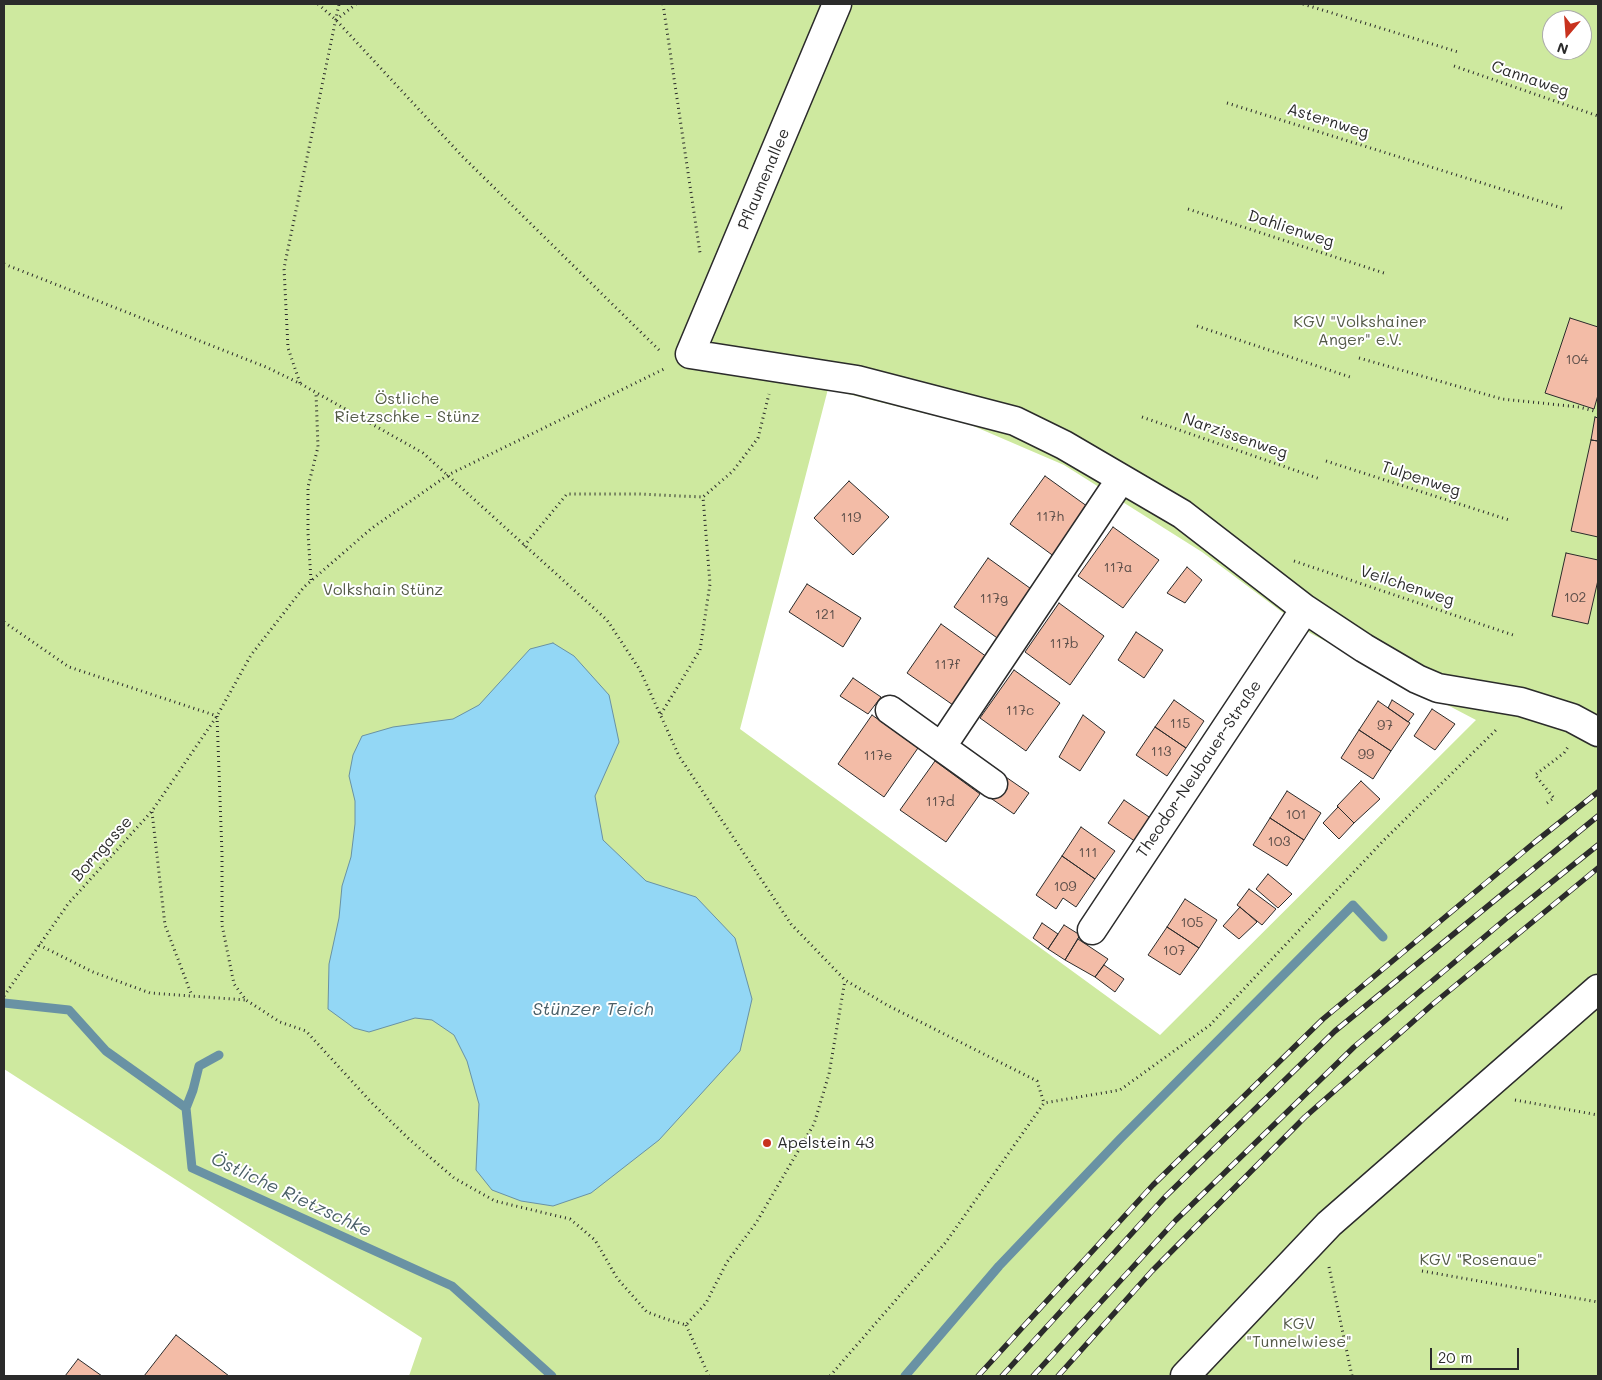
<!DOCTYPE html>
<meta charset="utf-8">
<style>
body{margin:0}
#map{position:relative;width:1602px;height:1380px;overflow:hidden;background:#fff;font-family:Mali,sans-serif}
canvas{display:block}
.frame{position:absolute;inset:0;border:5px solid #2b2b2b;pointer-events:none}
.north{position:absolute;left:1542px;top:10px;width:50px;height:50px;box-sizing:border-box;background:#fff;border:1px solid #aaa;border-radius:50%;rotate:198deg;font-size:14px;font-weight:700;line-height:20px;text-align:center;color:#2b2b2b}
.north::after{content:'';display:block;margin:auto;width:18px;height:22px;background:#c8321e;clip-path:polygon(50% 0,100% 100%,50% 72%,0 100%)}
.scale{position:absolute;left:1430px;top:1348px;width:89px;height:22px;box-sizing:border-box;border:2px solid #2b2b2b;border-top:0;padding-left:6px;font-size:15px;line-height:18px;white-space:nowrap;color:#2b2b2b;-webkit-text-stroke:4px #fff;paint-order:stroke}
</style>
<div id="map">
<canvas width="1602" height="1380"></canvas>
<div class="frame"></div>
<div class="north">N</div>
<div class="scale">20 m</div>
</div>
<script>
const ctx = document.querySelector('canvas').getContext('2d');
ctx.lineJoin = 'round';
function fillPath(path, color) { ctx.fillStyle = color; ctx.fill(path, 'evenodd'); }
const toPath = rows => new Path2D(rows.map(r => 'M' + r).join(''));
function strokePath(path, color, width, dash) { ctx.strokeStyle = color; ctx.lineWidth = width; ctx.lineCap = dash ? 'butt' : 'round'; ctx.setLineDash(dash || []); ctx.stroke(path); }
function write(font, color, halo, rows, align = 'center') {
  ctx.font = font + ' Mali,sans-serif'; ctx.lineWidth = 4; ctx.setLineDash([]); ctx.textBaseline = 'middle'; ctx.strokeStyle = halo; ctx.fillStyle = color; for (const [text, x, y, turn = 0] of rows) {
    ctx.save(); ctx.translate(x, y); ctx.rotate((+turn || 0) * Math.PI / 180); ctx.textAlign = isNaN(turn) ? turn : align; if (halo) ctx.strokeText(text, 0, 0); ctx.fillText(text, 0, 0); ctx.restore();
  }
}
const green = toPath([
 [4,4,1598,4,1598,1376,409,1376,422,1338,4,1069],
 [1552,20,1582,20,1582,50,1552,50],
 [828,389,971,425,1064,465,1202,552,1310,633,1476,720,1160,1035,740,729]
]);
const water = toPath([
 [553,643,574,656,609,695,619,742,595,796,603,840,646,881,696,897,735,938,752,999,740,1051,659,1140,591,1193,553,1206,521,1201,492,1190,476,1170,479,1104,467,1061,454,1035,432,1020,415,1018,369,1032,354,1028,328,1009,329,964,339,918,342,886,351,857,355,824,355,801,349,776,353,755,362,736,393,727,453,719,479,705,530,649,553,643]
]);
const stream = toPath([
 [4,1003,69,1010,106,1051,186,1108,192,1168,452,1286,552,1376],
 [186,1108,193,1090,199,1066,219,1055],
 [905,1376,999,1266,1120,1139,1353,905,1383,937]
]);
const building = toPath([
 [1570,318,1598,327,1598,395,1594,409,1545,393,1570,318],
 [1595,417,1598,418,1598,441,1591,440,1595,417],
 [1591,440,1598,441,1598,537,1571,531,1591,440],
 [1045,476,1091,509,1055,557,1010,524,1045,476],
 [849,481,889,517,853,555,814,518,849,481],
 [1113,527,1159,560,1123,608,1078,576,1113,527],
 [1566,553,1598,560,1598,580,1588,624,1552,616,1566,553],
 [988,558,1034,591,1000,640,954,607,988,558],
 [1187,567,1202,580,1185,603,1167,593,1187,567],
 [807,584,861,618,843,647,789,612,807,584],
 [1059,603,1104,636,1070,685,1025,652,1059,603],
 [941,624,987,657,953,705,907,673,941,624],
 [1136,632,1163,650,1144,678,1118,660,1136,632],
 [1014,670,1060,703,1026,751,980,718,1014,670],
 [853,678,881,697,868,714,840,696,853,678],
 [1174,700,1204,721,1186,748,1155,727,1174,700],
 [1392,700,1414,714,1408,722,1388,708,1392,700],
 [1378,701,1410,723,1391,751,1359,730,1378,701],
 [1432,709,1455,724,1435,750,1414,736,1432,709],
 [872,715,918,748,884,797,838,764,872,715],
 [1083,715,1105,732,1080,771,1059,757,1083,715],
 [1155,727,1186,748,1167,776,1136,755,1155,727],
 [1359,730,1391,751,1373,779,1341,758,1359,730],
 [935,761,980,794,946,842,900,810,935,761],
 [1000,773,1029,793,1014,814,986,795,1000,773],
 [1361,781,1380,799,1354,823,1337,806,1361,781],
 [1287,791,1321,813,1304,840,1270,818,1287,791],
 [1124,800,1155,821,1139,844,1108,823,1124,800],
 [1338,807,1354,823,1339,839,1323,823,1338,807],
 [1270,818,1304,840,1287,866,1253,845,1270,818],
 [1081,827,1115,851,1095,879,1062,856,1081,827],
 [1062,856,1095,879,1076,907,1063,898,1056,909,1036,895,1062,856],
 [1268,874,1292,894,1278,908,1256,889,1268,874],
 [1249,889,1276,909,1262,925,1237,905,1249,889],
 [1185,899,1217,920,1199,948,1167,927,1185,899],
 [1240,907,1257,922,1239,939,1223,926,1240,907],
 [1042,923,1058,934,1048,949,1033,938,1042,923],
 [1064,925,1080,935,1065,960,1048,949,1064,925],
 [1167,927,1199,948,1180,975,1148,955,1167,927],
 [1078,939,1108,959,1095,977,1065,960,1078,939],
 [1104,965,1124,979,1115,992,1095,977,1104,965],
 [176,1335,229,1376,144,1376,176,1335],
 [78,1359,102,1376,65,1376,78,1359]
]);
const path = toPath([
 [318,4,336,20,462,156,661,352],
 [663,4,700,253],
 [1303,4,1458,52],
 [336,20,356,4],
 [1454,66,1598,116],
 [1227,103,1565,209],
 [1188,209,1387,274],
 [4,264,266,367,301,384,423,453,607,620,640,670,679,756,791,924,845,980,887,1005,1037,1081,1044,1103],
 [1197,326,1353,378],
 [1359,358,1502,399,1579,407,1598,412],
 [300,383,288,348,284,268,339,4],
 [1142,417,1320,479],
 [1326,461,1509,520],
 [524,546,567,494,639,494,703,497],
 [1294,561,1513,635],
 [311,580,308,533,308,487,318,447,316,393],
 [4,622,69,667,217,716,222,854,222,925,234,984,246,1000,280,1022,306,1031,371,1102,409,1139,454,1178,495,1201,570,1219,595,1240,617,1278,647,1312,666,1319,686,1325,706,1303,727,1262,756,1223,814,1124,829,1074,845,980],
 [661,714,700,650,710,584,703,497,733,471,758,438,769,394],
 [1547,803,1554,798,1535,775,1564,753,1568,747],
 [152,812,165,925,192,996],
 [39,945,93,972,150,993,246,1000],
 [4,996,68,904,152,811,217,716,251,655,304,587,372,528,448,475,666,368],
 [1515,1100,1598,1115],
 [1329,1267,1352,1376],
 [1422,1271,1598,1302],
 [686,1325,709,1376],
 [830,1376,946,1242,1044,1103,1120,1090,1210,1025,1383,841,1498,728]
]);
const minor = toPath([
 [837,4,690,354,857,380,1015,421,1064,445,1182,514,1305,609,1364,648,1417,679,1438,688,1521,702,1572,718,1598,732],
 [890,710,993,784],
 [942,746,1121,479],
 [1092,930,1305,609],
 [1185,1376,1329,1224,1598,989]
]);
const rail = toPath([
 [978,1376,1153,1185,1323,1019,1535,842,1598,792],
 [1002,1376,1165,1197,1335,1031,1598,816],
 [1033,1376,1176,1220,1354,1047,1508,917,1598,845],
 [1058,1376,1152,1271,1305,1117,1433,1004,1598,868]
]);
const markers = [
 [767,1143,5,"#c8321e"]
];
const numberNames = [
 ["104",1577,360],
 ["117h",1050,517],
 ["119",851,518],
 ["117a",1118,568],
 ["102",1575,598],
 ["117g",994,599],
 ["121",825,615],
 ["117b",1064,644],
 ["117f",947,665],
 ["117c",1020,711],
 ["115",1180,724],
 ["97",1385,726],
 ["113",1161,752],
 ["99",1366,755],
 ["117e",878,756],
 ["117d",940,802],
 ["101",1296,815],
 ["103",1279,842],
 ["111",1088,853],
 ["109",1065,887],
 ["105",1192,923],
 ["107",1174,951]
];
const streetNames = [
 ["Cannaweg",1530,79,19],
 ["Asternweg",1328,121,17],
 ["Pflaumenallee",764,179,-67],
 ["Dahlienweg",1291,229,18],
 ["Narzissenweg",1235,436,19],
 ["Tulpenweg",1421,479,18],
 ["Veilchenweg",1407,586,18],
 ["Theodor-Neubauer-Straße",1199,769,-56],
 ["Borngasse",102,849,-48]
];
const parkNames = [
 ["KGV \"Volkshainer",1360,322],
 ["Anger\" e.V.",1360,340],
 ["Östliche",407,399],
 ["Rietzschke - Stünz",407,417],
 ["Volkshain Stünz",383,590],
 ["KGV \"Rosenaue\"",1481,1260],
 ["KGV",1299,1324],
 ["\"Tunnelwiese\"",1299,1342]
];
const poiNames = [
 ["Apelstein 43",777,1143]
];
const waterNames = [
 ["Stünzer Teich",593,1009],
 ["Östliche Rietzschke",291,1195,25]
];
fillPath(green, '#cee99f');
fillPath(water, '#93d7f5');
strokePath(water, '#6992a4', 1);
strokePath(stream, '#6992a4', 9);
fillPath(building, '#f3bca7');
strokePath(building, '#2b2b2b', 1);
strokePath(minor, '#2b2b2b', 31);
strokePath(path, '#2b2b2b', 3, [1, 4]);
strokePath(minor, '#fff', 28);
strokePath(rail, '#2b2b2b', 5.5);
strokePath(rail, '#fff', 4, [11]);
for (const [x, y, r, color] of markers) { const dot = new Path2D(); dot.arc(x, y, r, 0, 2 * Math.PI); ctx.fillStyle = color; ctx.fill(dot); strokePath(dot, '#fff', 2); }
write('14px', '#5d4f4a', null, numberNames);
write('16px', '#2b2b2b', '#fff', streetNames);
write('16px', '#545a48', '#fff', parkNames);
write('16px', '#2b2b2b', '#fff', poiNames, 'left');
write('italic 18px', '#4a5f68', '#fff', waterNames);
</script>
